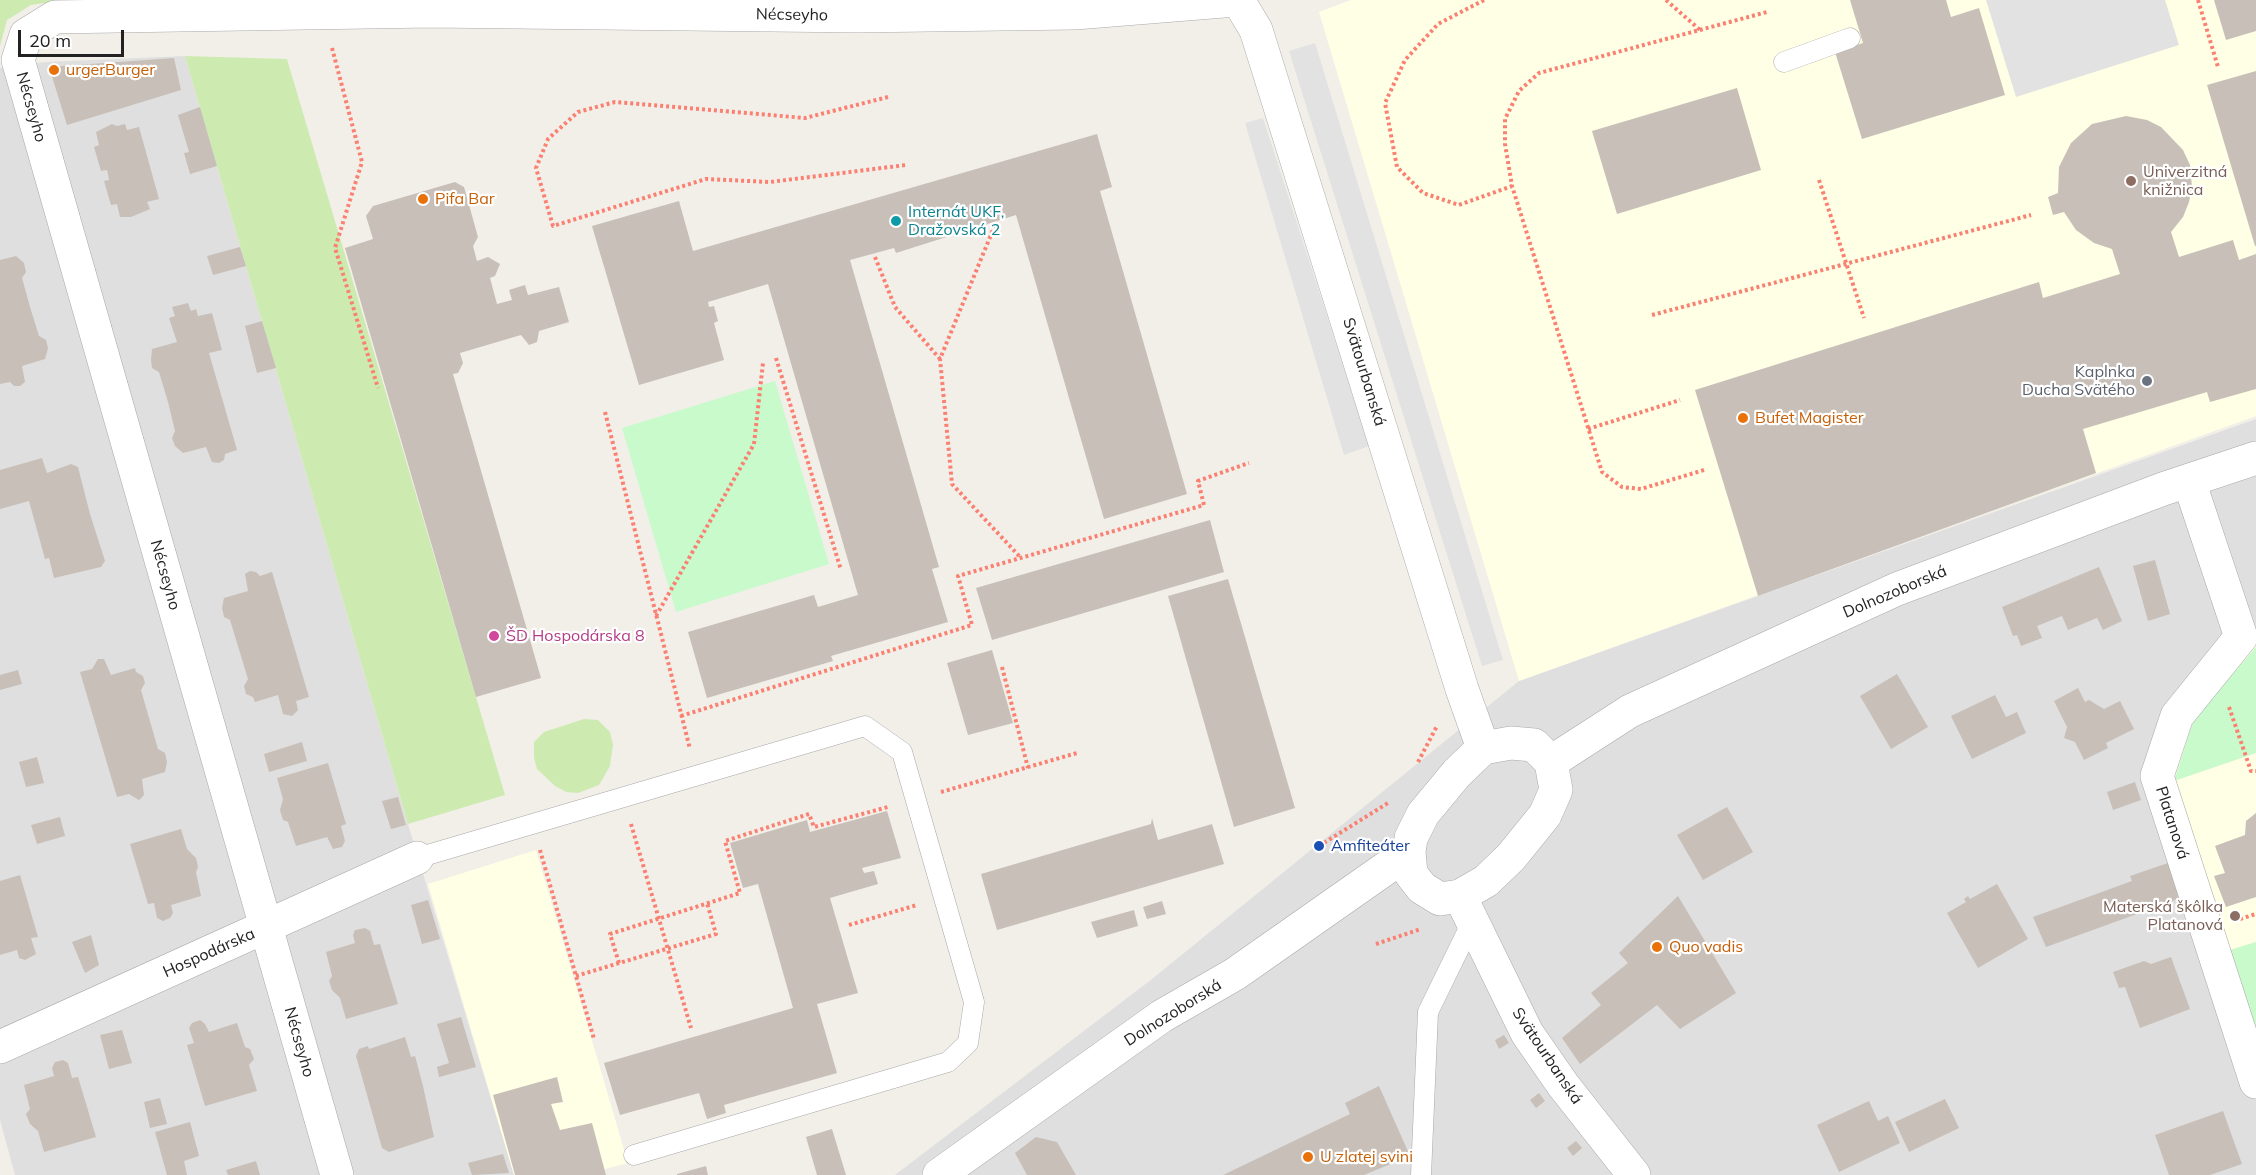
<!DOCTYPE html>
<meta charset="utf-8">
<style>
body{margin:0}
#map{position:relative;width:2256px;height:1175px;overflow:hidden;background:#f2efe9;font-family:Mulish,sans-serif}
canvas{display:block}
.scale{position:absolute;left:18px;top:30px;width:106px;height:27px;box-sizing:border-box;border:3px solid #222;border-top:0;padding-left:8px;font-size:18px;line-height:21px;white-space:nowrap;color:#222;-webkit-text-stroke:4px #fff;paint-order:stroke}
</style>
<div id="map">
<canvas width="2256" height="1175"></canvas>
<div class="scale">20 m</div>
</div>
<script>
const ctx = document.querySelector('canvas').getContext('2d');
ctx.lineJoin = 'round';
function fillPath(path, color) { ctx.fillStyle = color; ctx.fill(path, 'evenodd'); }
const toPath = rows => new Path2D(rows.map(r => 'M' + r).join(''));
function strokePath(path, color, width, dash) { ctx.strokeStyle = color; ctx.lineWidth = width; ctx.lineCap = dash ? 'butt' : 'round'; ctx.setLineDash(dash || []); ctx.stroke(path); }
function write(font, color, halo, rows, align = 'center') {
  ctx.font = font + ' Mulish,sans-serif'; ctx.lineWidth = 4.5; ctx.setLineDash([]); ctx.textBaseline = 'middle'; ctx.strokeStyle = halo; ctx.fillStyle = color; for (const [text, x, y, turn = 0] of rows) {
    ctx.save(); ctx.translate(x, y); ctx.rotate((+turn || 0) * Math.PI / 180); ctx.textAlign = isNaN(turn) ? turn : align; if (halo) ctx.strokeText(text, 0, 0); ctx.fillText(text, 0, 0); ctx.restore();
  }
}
const residential = toPath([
 [185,56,408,824,514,1175,15,1175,0,1120,0,68,45,62],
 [2256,419,2256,1175,895,1175,1152,979,1519,681]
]);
const education = toPath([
 [1351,0,2256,0,2256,416,1519,681,1319,12],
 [2256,645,2256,1050,2173,781,2193,719],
 [536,850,628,1163,582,1175,514,1175,428,884]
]);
const grass = toPath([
 [0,0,65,0,31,5,7,20,0,46],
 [185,56,287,59,505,795,408,824],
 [584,719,598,720,610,732,613,745,610,766,599,785,578,793,566,792,555,786,537,769,534,758,534,742,544,732]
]);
const park = toPath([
 [775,381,829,564,676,612,622,428],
 [2256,647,2256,753,2174,781,2194,719],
 [2256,942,2256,1046,2226,951]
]);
const parking = toPath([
 [1986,0,2165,0,2179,45,2016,97],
 [1315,43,1503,660,1482,666,1289,51],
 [1263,118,1369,446,1344,455,1245,123]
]);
const building = toPath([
 [1850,0,1946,0,1951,17,1979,8,2005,95,1862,139,1835,52,1863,43],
 [2214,0,2256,0,2256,31,2226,40],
 [174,58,181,90,67,125,49,67],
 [2256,71,2256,246,2255,246,2207,85],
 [1737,88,1761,170,1617,214,1592,131],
 [200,107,217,166,190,174,184,153,189,152,178,115],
 [2126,116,2147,120,2161,127,2183,150,2190,165,2192,187,2189,202,2183,217,2171,232,2179,257,2233,240,2239,260,2256,254,2256,389,2210,402,2207,392,2083,429,2096,473,1758,596,1695,390,2039,282,2043,298,2120,274,2112,249,2094,243,2076,230,2064,212,2053,215,2048,197,2058,193,2059,167,2071,143,2092,124],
 [112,124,117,126,125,124,127,130,139,127,159,199,147,202,150,209,131,217,120,217,117,204,111,205,104,181,109,180,108,174,107,170,101,171,94,147,99,145,96,132],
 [1097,134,1112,187,1100,191,1187,494,1104,519,1016,215,896,253,894,248,850,260,939,567,932,569,948,622,831,656,833,661,707,698,688,632,814,595,818,607,858,595,768,284,708,302,709,307,714,306,718,321,714,323,724,360,639,385,592,226,679,201,693,251],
 [455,182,464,187,478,237,473,246,477,261,488,257,500,264,495,276,490,278,497,304,512,300,509,290,525,285,528,295,559,287,569,322,539,331,537,342,529,345,521,335,460,353,463,363,458,373,453,374,541,678,476,697,345,248,373,239,366,216,373,206],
 [240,247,246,266,213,275,207,256],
 [16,256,24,263,26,272,22,278,30,307,39,336,46,340,48,348,45,359,22,366,25,382,20,386,14,386,10,382,0,384,0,260],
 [188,303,191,311,196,309,198,316,212,313,222,350,209,353,237,450,225,454,224,460,219,463,212,462,206,447,183,453,175,446,172,438,175,431,168,402,159,372,152,368,151,360,152,349,177,342,169,318,175,316,172,307],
 [262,321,276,368,257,373,245,326],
 [42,458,47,473,71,464,78,467,90,514,105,561,101,567,54,578,49,558,45,559,29,501,0,509,0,470],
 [1210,520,1224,572,992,640,976,588],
 [2155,560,2170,614,2148,621,2133,566],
 [2099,567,2122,621,2103,630,2097,618,2068,630,2062,616,2037,626,2042,638,2021,646,2017,635,2013,636,2002,607],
 [250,571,256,572,260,576,272,572,309,697,296,701,298,710,292,716,283,714,278,695,255,702,253,697,246,694,244,686,248,679,230,620,224,617,222,608,224,598,248,591,245,574],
 [1228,579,1295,808,1234,827,1168,596],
 [992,650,1013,723,968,735,947,663],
 [98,659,104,659,111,675,135,668,136,672,143,676,145,683,141,690,158,749,165,753,167,762,165,772,142,779,144,795,139,800,129,794,117,797,80,672,92,669],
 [18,670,22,684,0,690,0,675],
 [1897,674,1928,727,1891,749,1860,696],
 [2078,688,2085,702,2089,700,2104,709,2120,701,2134,729,2106,743,2108,748,2084,760,2075,742,2064,738,2067,727,2054,701],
 [1995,695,2006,717,2017,712,2026,733,1972,759,1951,716],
 [302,742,307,761,269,772,264,754],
 [37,757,44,783,26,787,19,762],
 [328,763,346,824,341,826,345,841,342,847,333,849,327,837,296,846,288,822,283,820,280,810,283,799,277,778],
 [2135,782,2141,800,2113,810,2107,792],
 [398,797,406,825,391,829,382,801],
 [1727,807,1753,852,1703,880,1677,835],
 [887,811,901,858,862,868,864,873,874,871,878,884,830,898,858,993,817,1004,837,1073,724,1105,726,1113,707,1119,699,1093,620,1115,604,1063,793,1008,758,884,743,888,730,843,807,820,810,832],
 [2256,813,2256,897,2226,907,2214,876,2225,873,2215,846,2245,835,2246,821],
 [60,817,65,836,37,844,31,825],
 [1152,818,1158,840,1212,824,1224,864,997,930,981,874,1151,824],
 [181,829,187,849,196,858,198,867,196,872,201,896,171,905,173,913,170,918,163,921,157,918,154,903,148,904,130,844],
 [2168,863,2181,898,2046,947,2033,917,2132,881,2130,876],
 [20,875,38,937,31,938,36,954,25,960,19,958,17,950,0,955,0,881],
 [1997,884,2028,939,1978,968,1947,913,1966,902,1964,899,1968,896,1970,899],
 [1678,896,1736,993,1680,1029,1657,1005,1580,1064,1562,1038,1601,1005,1591,993,1628,963,1619,953],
 [428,900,440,939,422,944,411,905],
 [1162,901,1166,914,1147,919,1143,907],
 [1134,910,1138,926,1097,938,1091,922],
 [365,928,370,931,374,945,380,944,398,1004,346,1019,340,998,332,990,329,981,332,976,326,952,355,943,353,935,355,930],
 [91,935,99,965,85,973,72,942],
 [2171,957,2190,1009,2140,1028,2125,987,2119,988,2113,972,2144,961,2151,964],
 [461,1017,476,1067,439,1077,437,1067,449,1063,437,1024],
 [200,1020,205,1024,209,1032,237,1023,245,1047,250,1049,254,1059,249,1065,257,1091,205,1106,187,1045,194,1043,189,1028,192,1023],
 [122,1030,132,1063,109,1069,100,1035],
 [1504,1035,1509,1043,1499,1049,1495,1040],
 [405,1037,411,1057,415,1056,423,1086,434,1137,389,1152,382,1148,356,1056,359,1049,368,1046,369,1049],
 [63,1060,68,1063,72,1078,78,1077,96,1137,44,1152,38,1131,30,1124,26,1114,30,1109,24,1085,54,1076,52,1068,55,1062],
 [557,1077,563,1102,551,1104,560,1130,592,1123,606,1175,515,1175,493,1095],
 [1379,1086,1410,1156,1364,1175,1223,1175,1350,1114,1345,1103],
 [1539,1093,1545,1101,1536,1108,1530,1100],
 [160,1098,167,1124,150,1128,144,1102],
 [1945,1099,1959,1128,1909,1152,1895,1122],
 [1869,1101,1878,1121,1888,1116,1900,1143,1839,1172,1817,1125],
 [2223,1111,2242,1164,2210,1175,2169,1175,2155,1135],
 [190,1122,199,1156,184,1161,187,1175,167,1175,155,1132],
 [832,1129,846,1175,817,1175,806,1137],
 [1036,1137,1057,1142,1076,1175,1027,1175,1015,1153],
 [1576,1141,1582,1148,1573,1156,1567,1148],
 [503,1154,509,1173,472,1175,468,1163],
 [256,1161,260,1175,228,1175,226,1170],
 [706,1166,708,1175,677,1175,677,1174]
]);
const path = toPath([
 [1484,0,1438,24,1405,60,1385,103,1397,167,1423,193,1459,205,1512,186],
 [1666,0,1700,30],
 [2198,0,2218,67],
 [332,48,362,162,335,248,378,388],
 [888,97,805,118,615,102,578,112,548,139,536,168,553,226,706,179,770,182,906,165],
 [1819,180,1864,318],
 [995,225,940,359,952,484,1021,558],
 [875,257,895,307,940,359],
 [1652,315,2031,215],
 [776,358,841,570],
 [605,412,690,749],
 [1588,429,1680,400],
 [1704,470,1641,489,1622,487,1602,472,1512,186,1505,144,1505,119,1519,91,1539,73,1767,12],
 [656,616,754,444,763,363],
 [1002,667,1028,768],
 [2229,707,2251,771,2256,771],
 [681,716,972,625,958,576,1204,505,1198,481,1249,463],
 [1418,762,1437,726],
 [941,792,1077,753],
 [631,824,691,1028],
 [1319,846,1388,803],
 [540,850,594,1039],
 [2240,919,2256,914],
 [849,925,917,905],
 [1376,944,1421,929],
 [619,963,610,934,740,893,725,841,809,814,814,827,888,807],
 [576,976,716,934,707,903]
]);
const service = toPath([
 [1784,62,1850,38],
 [417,858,865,726,902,752,974,1002,968,1043,948,1062,634,1155],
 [1421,1175,1428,1012,1472,922]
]);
const minor = toPath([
 [1238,0,1256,30,1462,689,1483,748],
 [2189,481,2241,637,2177,716,2157,776,2256,1082],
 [1460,896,1527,1033,1563,1085,1634,1175],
 [0,1047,417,858],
 [337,1175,18,60,26,35,55,17,431,11,857,16,1075,13,1236,0]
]);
const tertiary = toPath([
 [1551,762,1630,711,1897,589,2163,489,2256,458],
 [939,1175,1162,1016,1235,974,1409,852,1411,838,1423,814,1457,773,1483,748,1511,743,1534,745,1551,762,1556,790,1545,815,1511,857,1486,881,1460,896,1440,899,1422,888,1411,874,1409,852]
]);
const markers = [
 [54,70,6,"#e8710a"],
 [2131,181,6,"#8d6e63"],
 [423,199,6,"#e8710a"],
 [896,221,6,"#0f9aa8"],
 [2147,381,6,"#6b7280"],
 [1743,418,6,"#e8710a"],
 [494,636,6,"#d1479c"],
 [1319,846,6,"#1a4fb4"],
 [2235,916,6,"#8d6e63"],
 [1657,947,6,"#e8710a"],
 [1308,1157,6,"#e8710a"]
];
const streetNames = [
 ["Nécseyho",792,15,1],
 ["Nécseyho",31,107,74],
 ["Svätourbanská",1364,372,73],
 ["Nécseyho",165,575,74],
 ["Dolnozoborská",1895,592,-23],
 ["Platanová",2172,823,72],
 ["Hospodárska",209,953,-24],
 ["Dolnozoborská",1173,1013,-32],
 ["Nécseyho",299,1042,74],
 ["Svätourbanská",1547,1056,56]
];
const foodNames = [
 ["urgerBurger",66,70],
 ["Pifa Bar",435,199],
 ["Bufet Magister",1755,418],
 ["Quo vadis",1669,947],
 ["U zlatej svini",1320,1157]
];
const educationNames = [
 ["Univerzitná",2143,172],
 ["knižnica",2143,190],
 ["Materská škôlka",2223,907,"right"],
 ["Platanová",2223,925,"right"]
];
const cultureNames = [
 ["Internát UKF,",908,212],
 ["Dražovská 2",908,230]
];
const worshipNames = [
 ["Kaplnka",2135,372],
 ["Ducha Svätého",2135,390]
];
const hotelNames = [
 ["ŠD Hospodárska 8",506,636]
];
const transitNames = [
 ["Amfiteáter",1331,846]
];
fillPath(residential, '#e0dfdf');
fillPath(education, '#ffffe5');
fillPath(grass, '#cdebb0');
fillPath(park, '#c8facc');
fillPath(parking, '#e2e2e2');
fillPath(building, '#c7bfb8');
strokePath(service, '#a9a9a9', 21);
strokePath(minor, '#a9a9a9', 34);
strokePath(tertiary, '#a9a9a9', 34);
strokePath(path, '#fa8072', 4, [3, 3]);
strokePath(service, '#fff', 20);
strokePath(minor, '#fff', 33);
strokePath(tertiary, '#fff', 33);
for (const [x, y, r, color] of markers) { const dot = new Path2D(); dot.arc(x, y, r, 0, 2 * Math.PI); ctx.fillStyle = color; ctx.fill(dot); strokePath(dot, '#fff', 2); }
write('16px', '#222', '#fff', streetNames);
write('16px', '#c56008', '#fff', foodNames, 'left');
write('16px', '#785e54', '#fff', educationNames, 'left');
write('16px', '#0d838f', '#fff', cultureNames, 'left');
write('16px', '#5b616d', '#fff', worshipNames, 'right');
write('16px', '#b23c85', '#fff', hotelNames, 'left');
write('16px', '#164399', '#fff', transitNames, 'left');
</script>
